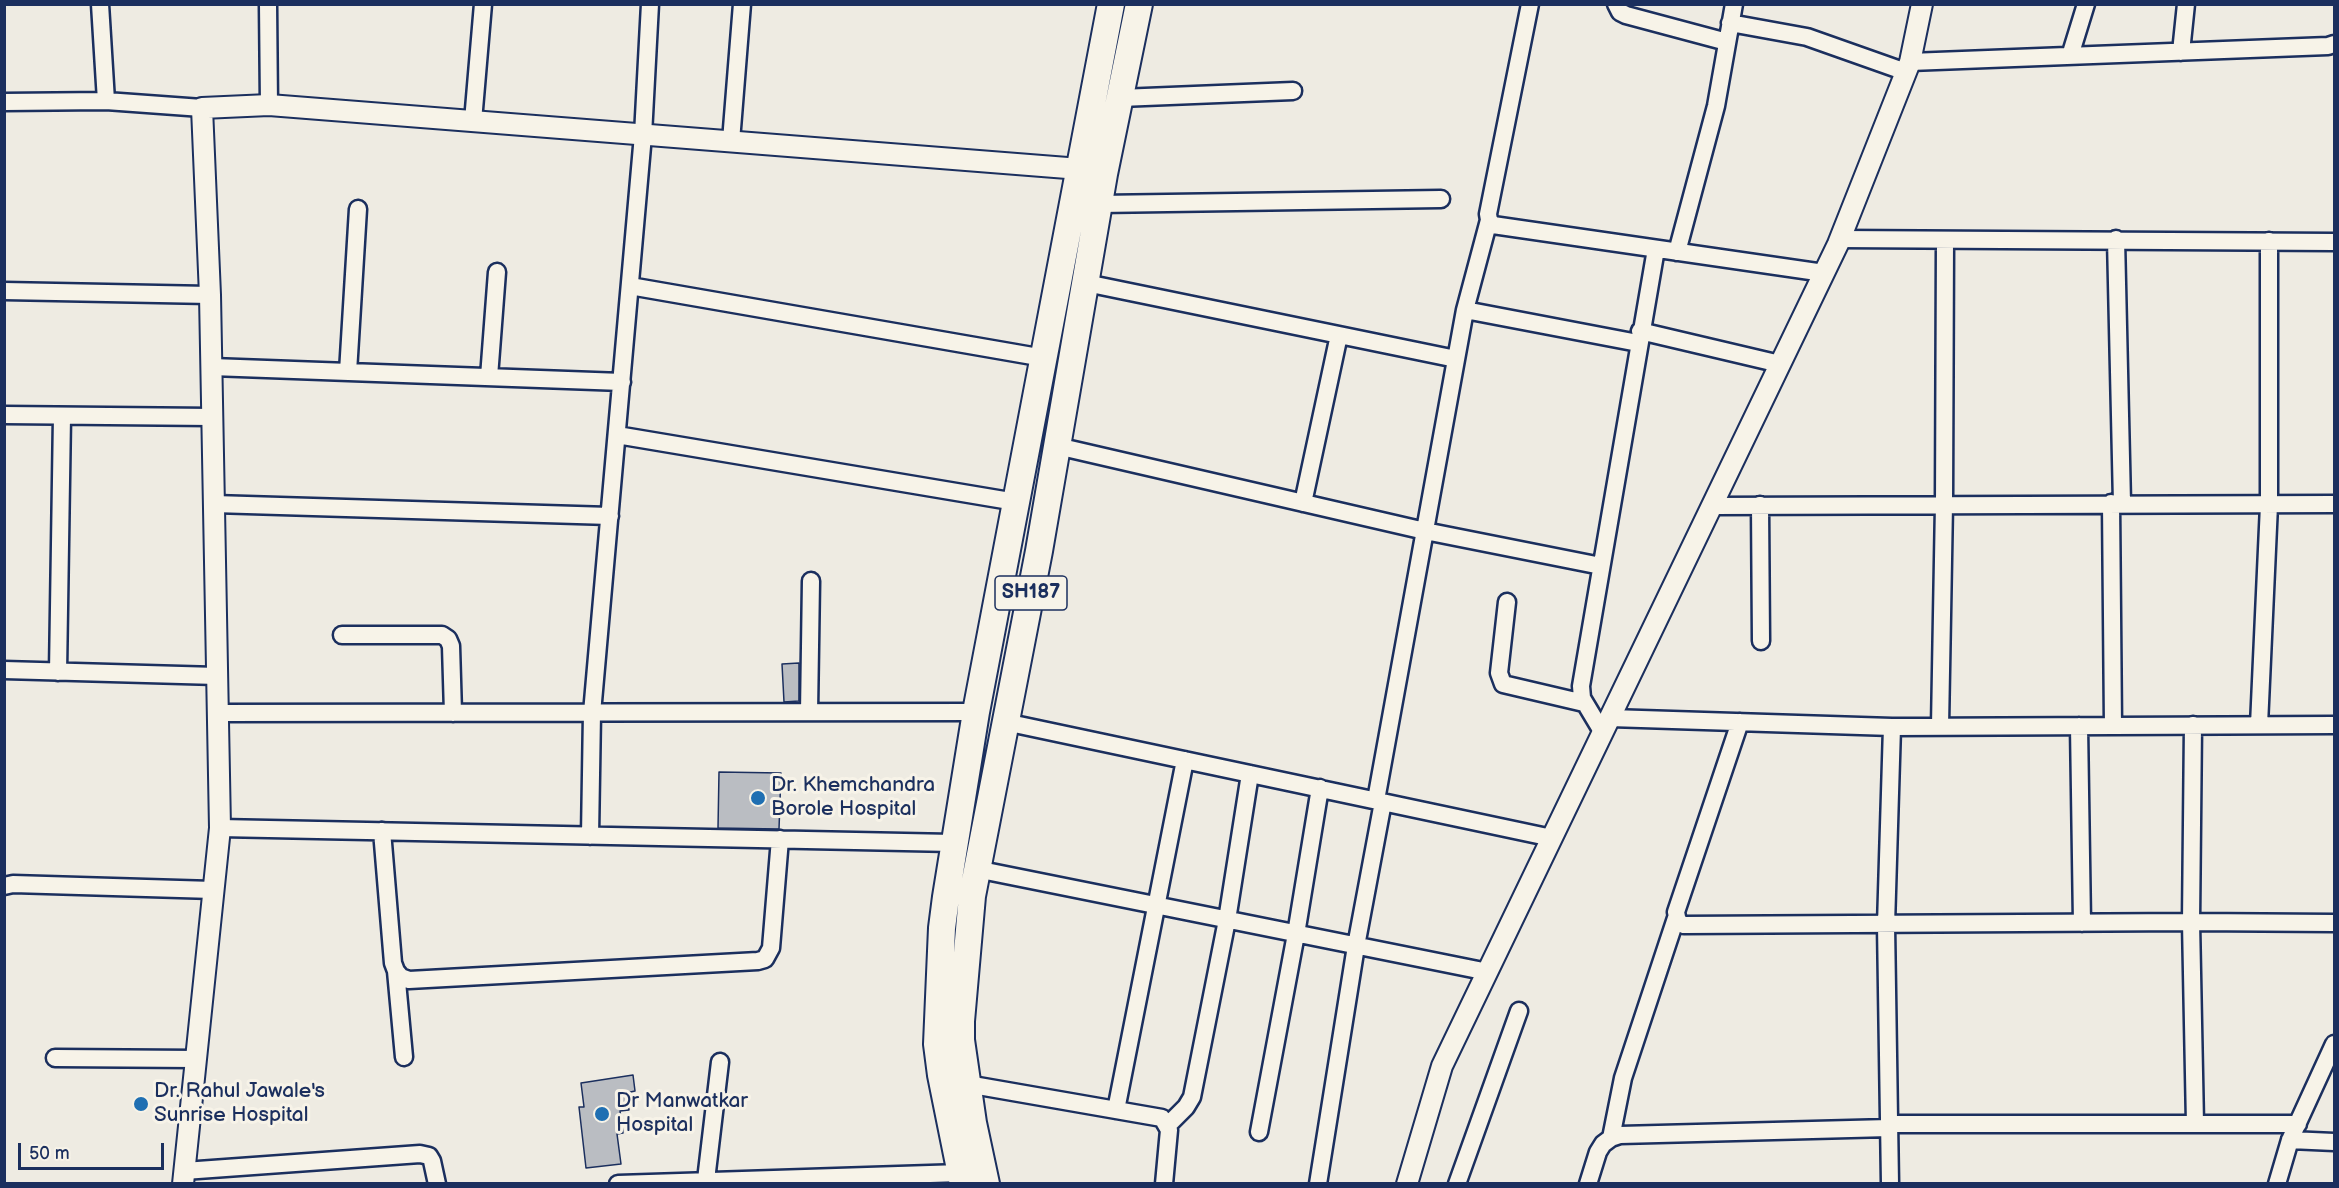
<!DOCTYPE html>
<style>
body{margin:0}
#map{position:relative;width:2339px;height:1188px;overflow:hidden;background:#eeebe2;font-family:"Balsamiq Sans",sans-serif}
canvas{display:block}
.frame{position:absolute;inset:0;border:6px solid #1b2f5e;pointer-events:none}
.scale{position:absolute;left:18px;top:1143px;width:146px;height:27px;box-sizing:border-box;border:3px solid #1b2f5e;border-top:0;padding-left:8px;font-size:18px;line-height:21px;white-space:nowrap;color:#1b2f5e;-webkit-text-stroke:4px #f7f3e8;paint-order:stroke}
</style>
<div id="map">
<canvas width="2339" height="1188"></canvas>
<div class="frame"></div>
<div class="scale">50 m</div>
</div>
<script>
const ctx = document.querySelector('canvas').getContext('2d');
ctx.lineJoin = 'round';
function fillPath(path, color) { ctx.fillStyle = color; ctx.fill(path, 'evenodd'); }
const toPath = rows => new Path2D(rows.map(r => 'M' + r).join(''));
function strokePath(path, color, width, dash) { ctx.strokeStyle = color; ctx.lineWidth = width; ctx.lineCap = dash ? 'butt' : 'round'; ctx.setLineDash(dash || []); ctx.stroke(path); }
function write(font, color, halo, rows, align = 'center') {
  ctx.font = font + ' "Balsamiq Sans",sans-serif'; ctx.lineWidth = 6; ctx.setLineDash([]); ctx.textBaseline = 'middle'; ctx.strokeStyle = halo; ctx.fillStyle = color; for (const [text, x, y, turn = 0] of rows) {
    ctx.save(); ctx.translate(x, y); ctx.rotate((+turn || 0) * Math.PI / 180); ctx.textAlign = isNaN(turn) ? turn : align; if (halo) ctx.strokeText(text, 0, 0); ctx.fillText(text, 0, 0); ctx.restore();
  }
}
const building = toPath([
 [799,663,799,701,784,702,782,664,799,663],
 [719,772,781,773,779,829,718,828,719,772],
 [633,1075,635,1091,626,1093,629,1110,620,1111,623,1133,617,1134,621,1164,586,1168,579,1107,584,1107,581,1083,633,1075]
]);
const minor = toPath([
 [100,4,106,101],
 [268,4,269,105],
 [1530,4,1488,214,1489,220,1493,225,1824,273],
 [1616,4,1620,12,1626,15,1727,42],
 [1730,23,1807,37,1906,72],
 [2181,52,2186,4],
 [2070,56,2086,4],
 [1910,62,2328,46,2334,44],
 [1120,98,1293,91],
 [4,102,106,101,202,108],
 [473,121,483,4],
 [731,141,742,4],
 [1099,204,1441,199],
 [1839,239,2334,242],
 [2116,239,2122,503],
 [1677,252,1716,106,1734,4],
 [1086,283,1456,359],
 [630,286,1044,358],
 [4,291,210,295],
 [1465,310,1638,343],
 [1640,331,1780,364],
 [212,367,622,382],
 [348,372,358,209],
 [489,377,497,272],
 [4,415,212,417],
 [617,435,1016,502],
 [1057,446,1425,531,1601,566],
 [1303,503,1339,335],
 [2111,503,2113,726],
 [214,504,610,516],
 [1760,505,1761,641],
 [1713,506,2334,504],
 [1507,602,1499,673,1503,684,1584,703],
 [342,635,442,635,448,639,451,646,453,713],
 [4,670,217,676],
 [58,672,62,416],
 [809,712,811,581],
 [218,713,976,712],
 [1610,718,1892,727,2334,725],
 [1005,722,1552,838],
 [1740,722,1676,912,1678,922,1684,925,2191,922,2334,923],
 [2193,725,2191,922,2195,1124],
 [2259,725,2269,505,2269,241],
 [1940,726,1944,504,1945,240],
 [2079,726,2082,923],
 [1603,733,1582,698,1581,686,1656,249],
 [1376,800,1465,310,1489,220],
 [220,828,953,843],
 [382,831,393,963,396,971,401,977,409,980,758,961,765,959,771,948,780,839],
 [590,836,592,713,643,135,650,4],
 [976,869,1488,972],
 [4,886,13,884,213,890],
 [396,971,404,1057],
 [55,1058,196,1059],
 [967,1084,1162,1118,1169,1130,1164,1184],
 [1116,1110,1185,760],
 [1889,1124,2298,1124],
 [1168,1125,1186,1107,1192,1097,1227,920,1250,774],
 [1259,1132,1296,934,1320,788],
 [1611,1138,1623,1078,1676,918],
 [2290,1140,2334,1142],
 [184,1171,420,1154,429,1156,432,1161,437,1184],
 [706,1180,720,1062],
 [618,1184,961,1173],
 [1318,1184,1356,946,1383,802],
 [1457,1184,1519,1011],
 [1588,1184,1598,1152,1603,1144,1611,1138,1620,1135,1889,1128],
 [1890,1184,1886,925,1892,727],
 [2277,1184,2290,1140,2334,1044]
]);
const tertiary = toPath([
 [183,1184,220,828,210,295,202,108,269,105,1080,169],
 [1407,1184,1442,1066,1838,244,1910,62,1922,4]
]);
const primary = toPath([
 [963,1184,941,1075,937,1044,942,928,946,897,976,712,1111,4],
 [986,1184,973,1123,961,1040,961,1021,972,896,1039,551,1104,174,1139,4]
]);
const markers = [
 [758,798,8,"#1f6fb2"],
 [141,1104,8,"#1f6fb2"],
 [602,1114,8,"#1f6fb2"]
];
const shields = [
 [1031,593,72]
];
const shieldNames = [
 ["SH187",1031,593]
];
const poiNames = [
 ["Dr. Khemchandra",771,786],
 ["Borole Hospital",771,810],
 ["Dr. Rahul Jawale's",154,1092],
 ["Sunrise Hospital",154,1116],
 ["Dr Manwatkar",616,1102],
 ["Hospital",616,1126]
];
fillPath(building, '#babdc2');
strokePath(building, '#1b2f5e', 1.5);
strokePath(minor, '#1b2f5e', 21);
strokePath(tertiary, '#1b2f5e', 24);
strokePath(primary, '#1b2f5e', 30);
strokePath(minor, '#f7f3e8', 16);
strokePath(tertiary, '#f7f3e8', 20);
strokePath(primary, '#f7f3e8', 26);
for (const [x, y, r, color] of markers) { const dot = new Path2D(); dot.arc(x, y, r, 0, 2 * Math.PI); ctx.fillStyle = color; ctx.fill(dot); strokePath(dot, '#f7f3e8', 2); }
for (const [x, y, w] of shields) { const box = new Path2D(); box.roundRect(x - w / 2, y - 17, w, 34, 4.5); ctx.fillStyle = '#f7f3e8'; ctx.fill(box); strokePath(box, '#1b2f5e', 1.5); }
write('bold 20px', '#1b2f5e', null, shieldNames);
write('21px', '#1b2f5e', '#f7f3e8', poiNames, 'left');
</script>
